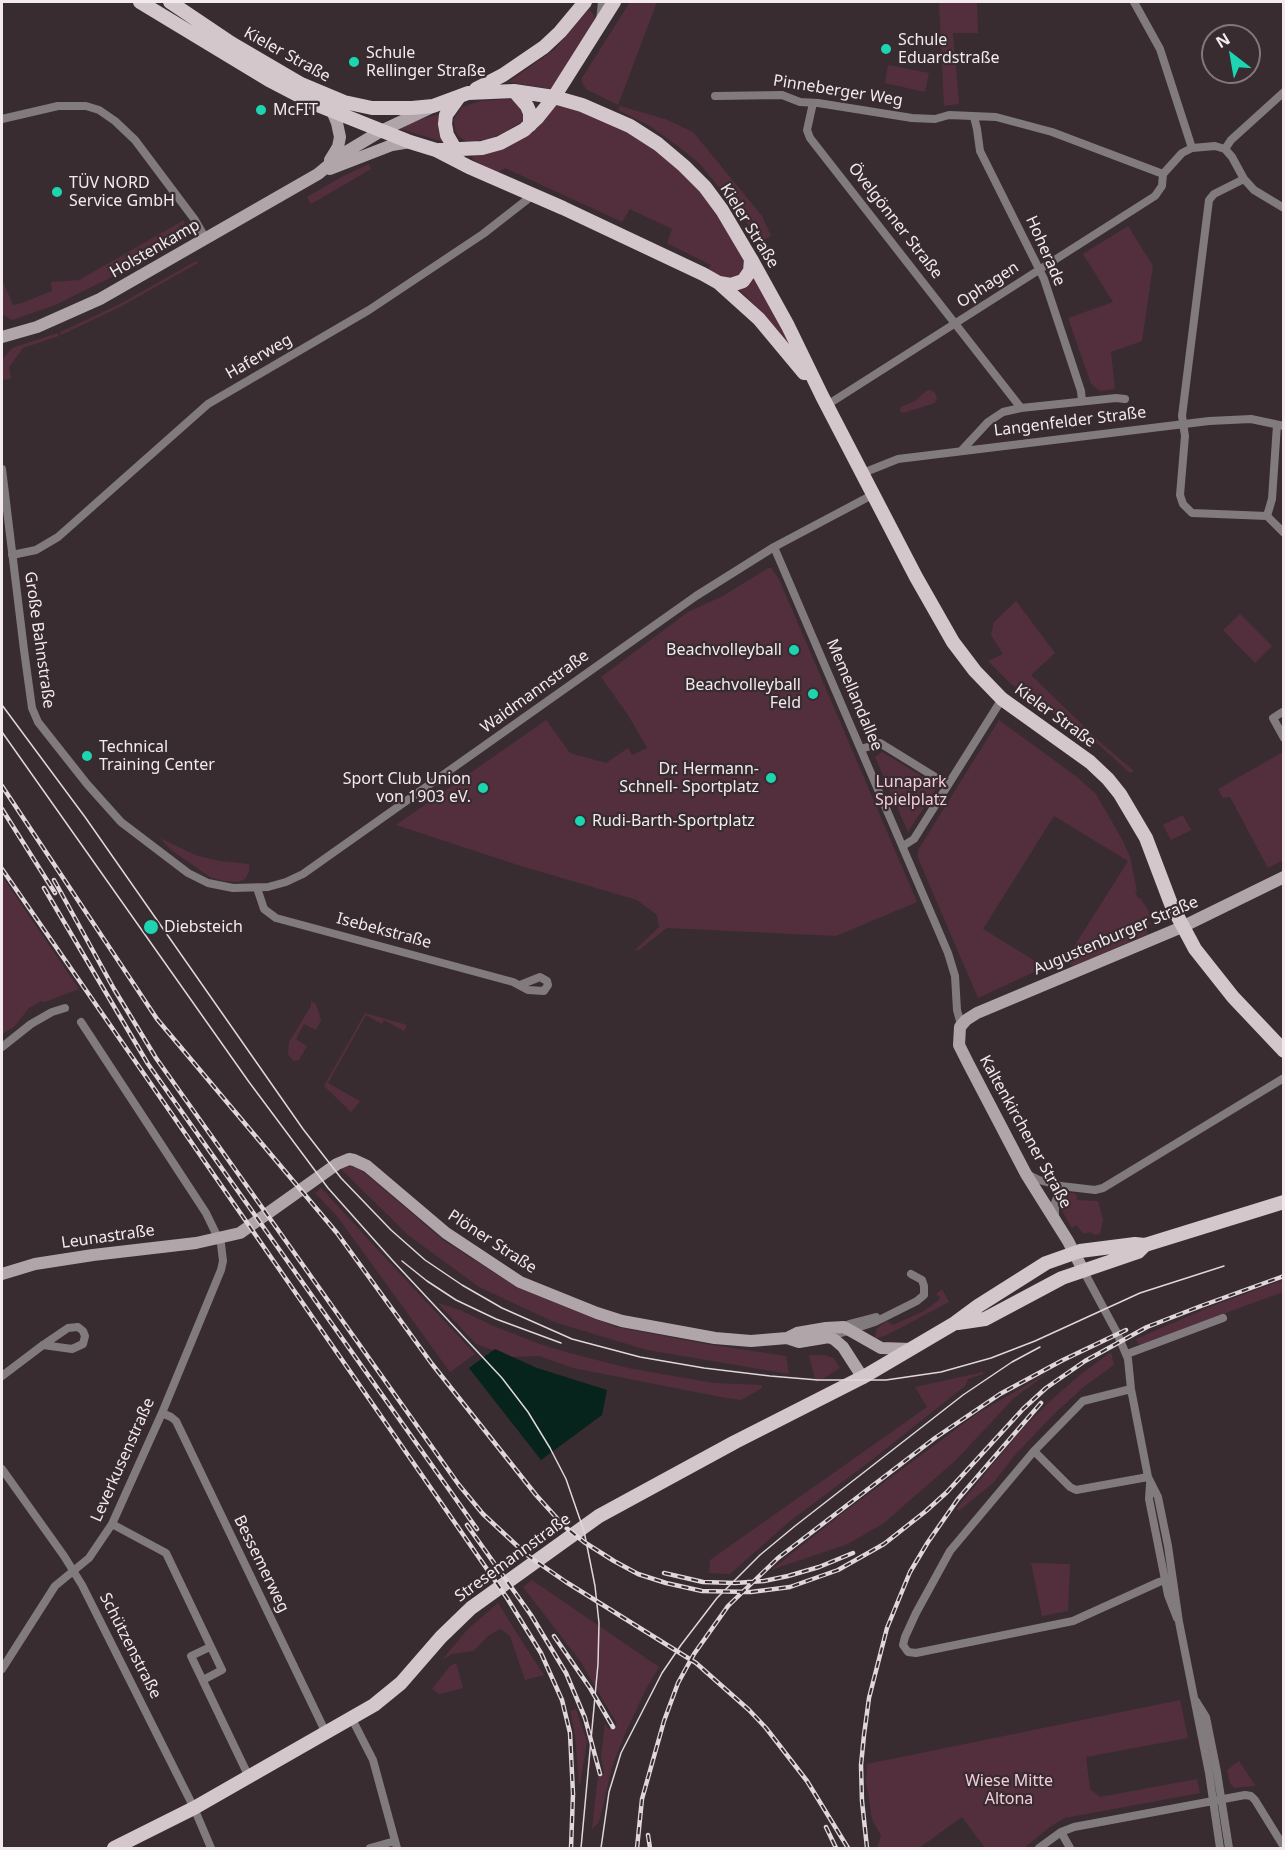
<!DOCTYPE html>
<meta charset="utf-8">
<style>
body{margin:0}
#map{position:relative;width:1285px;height:1850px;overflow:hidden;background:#382c30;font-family:"Noto Sans",sans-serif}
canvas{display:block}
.frame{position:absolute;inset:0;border:3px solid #f2eaec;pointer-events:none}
.north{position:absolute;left:1201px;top:24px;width:60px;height:60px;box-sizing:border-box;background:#382c30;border:2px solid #82787b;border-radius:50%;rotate:329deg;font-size:16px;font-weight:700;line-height:24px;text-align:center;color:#f2eaec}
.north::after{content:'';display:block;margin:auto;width:21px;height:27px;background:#1ed5b1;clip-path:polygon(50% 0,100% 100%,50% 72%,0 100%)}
</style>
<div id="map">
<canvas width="1285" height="1850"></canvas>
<div class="frame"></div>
<div class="north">N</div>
</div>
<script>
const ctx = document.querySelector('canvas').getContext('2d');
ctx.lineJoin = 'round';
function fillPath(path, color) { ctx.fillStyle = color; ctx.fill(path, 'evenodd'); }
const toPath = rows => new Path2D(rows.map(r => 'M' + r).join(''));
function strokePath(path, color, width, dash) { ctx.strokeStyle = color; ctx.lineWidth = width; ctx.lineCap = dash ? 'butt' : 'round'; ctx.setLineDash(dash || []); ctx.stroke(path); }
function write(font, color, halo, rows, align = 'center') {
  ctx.font = font + ' "Noto Sans",sans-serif'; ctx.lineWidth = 4.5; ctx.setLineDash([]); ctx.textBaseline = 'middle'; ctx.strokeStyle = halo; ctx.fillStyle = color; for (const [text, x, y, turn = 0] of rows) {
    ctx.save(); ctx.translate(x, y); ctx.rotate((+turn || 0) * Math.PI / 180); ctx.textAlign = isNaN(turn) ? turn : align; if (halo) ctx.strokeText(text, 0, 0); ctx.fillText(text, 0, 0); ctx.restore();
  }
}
const green = toPath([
 [630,2,657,2,618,105,586,89,582,83,582,78],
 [939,2,977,2,978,33,953,33,959,104,944,106],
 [590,10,595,16,592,25,551,89,508,82,554,50,587,11],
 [888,65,929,73,925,92,885,83],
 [508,99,519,100,525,118,520,123,503,133,488,139,467,142,458,136,455,130,454,119,462,107,481,101],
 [556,104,595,116,621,128,650,145,677,167,708,199,744,260,742,272,736,278,727,280,707,271,711,265,667,243,672,229,630,209,622,222,505,168,497,173,472,159,473,156,504,148,524,137,543,121],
 [620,106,665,119,693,132,762,216,771,236,757,244,732,191,722,191,700,164,679,147,650,126,618,110],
 [440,114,444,142,397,128,417,120],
 [369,164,371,169,311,204,307,197,343,176],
 [184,220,184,225,180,225,179,230,183,231,181,238,106,280,55,305,12,320,2,314,2,284,4,284,13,305,22,303,52,291,51,282,79,280],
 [1128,226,1153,266,1142,341,1111,352,1115,389,1100,391,1091,384,1068,318,1113,302,1083,254],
 [196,261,198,263,120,307,61,335,60,332,118,305],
 [755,277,794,350,794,352,772,324,739,289],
 [58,333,59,336,23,348,9,367,11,379,3,380,2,378,2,360,12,348],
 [931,390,935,393,937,398,935,403,903,413,900,411,901,407,915,401,926,391],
 [768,568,771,568,779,579,917,902,836,936,667,928,639,950,635,950,659,927,657,915,637,900,521,866,396,825,546,720,570,753,606,763,628,748,632,755,647,748,628,715,601,677,688,612,723,596],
 [1016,601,1055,653,1031,675,1101,743,1134,771,1130,773,1099,745,1011,684,988,661,1003,654,991,635,994,622],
 [1240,614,1272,646,1255,663,1223,630],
 [999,720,1077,777,1096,794,1123,841,1130,857,1137,891,1135,892,1138,898,1140,898,1148,910,1151,918,1149,918,1148,922,1151,923,1145,927,1148,934,1073,966,1065,961,1128,861,1054,816,983,929,1045,967,978,998,918,858,918,850],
 [882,752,938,786,908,832,875,757],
 [1283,752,1283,860,1268,868,1230,797,1223,798,1218,789],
 [1183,815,1191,830,1171,840,1163,825],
 [160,838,195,855,219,861,249,864,249,872,245,879,238,882,223,881,210,877,171,850],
 [2,876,79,989,45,1002,41,1001,29,1008,14,1027,2,1034],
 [311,1001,316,1004,321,1020,316,1030,304,1024,296,1039,307,1046,299,1060,293,1061,288,1054,289,1042,311,1006],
 [365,1013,407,1025,404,1031,384,1020,382,1024,366,1015,328,1083,360,1101,351,1112,324,1086],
 [347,1166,356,1167,366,1174,443,1240,518,1288,616,1327,706,1344,786,1356,789,1374,647,1350,554,1322,479,1287,408,1235,340,1168],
 [321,1188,377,1249,475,1354,450,1372,337,1216,315,1193],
 [1070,1193,1076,1194,1077,1200,1098,1201,1103,1220,1100,1234,1095,1235,1090,1232,1084,1234,1076,1225,1072,1228,1058,1204,1064,1194],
 [1283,1280,1283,1292,1139,1345,1136,1339,1212,1306],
 [942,1289,949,1302,885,1336,875,1339,876,1330,880,1326,887,1321,893,1325,924,1311,939,1300,940,1297,936,1294],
 [438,1303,460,1310,496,1327,540,1344,566,1352,628,1368,679,1377,714,1383,762,1385,762,1388,741,1400,726,1398,573,1368,539,1356,511,1357,476,1344],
 [1111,1352,1114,1365,1086,1385,1054,1414,1016,1454,993,1483,959,1511,956,1509,1021,1430,1050,1401,1080,1375],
 [809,1355,824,1355,834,1358,840,1368,816,1383],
 [983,1372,983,1374,968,1379,965,1386,873,1459,790,1521,730,1574,709,1573,710,1560,927,1407,915,1387],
 [1049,1372,1014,1398,956,1460,884,1523,848,1544,771,1570,844,1512,978,1413],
 [1031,1563,1070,1564,1068,1611,1042,1616],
 [532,1580,659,1667,646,1689,624,1736,612,1767,599,1822,592,1829,598,1775,604,1773,601,1757,605,1723,608,1729,617,1724,581,1662,523,1587],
 [498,1603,530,1654,544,1675,525,1680,510,1636,500,1629,488,1636,473,1651,452,1654,442,1660,467,1630],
 [456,1663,463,1688,439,1694,432,1689,450,1666],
 [1180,1700,1188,1738,1086,1757,1090,1789,1100,1797,1197,1779,1200,1793,1065,1818,1051,1826,1024,1848,985,1848,962,1817,919,1848,877,1848,881,1836,872,1819,866,1782,867,1764],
 [576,1709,587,1741,580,1785,579,1785,575,1734,570,1711],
 [1239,1761,1255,1785,1253,1786,1234,1788,1230,1783,1227,1770]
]);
const water = toPath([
 [495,1349,537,1368,607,1390,602,1415,541,1460,469,1368]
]);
const street = toPath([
 [1134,2,1160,49,1192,148],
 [600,20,602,2],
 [715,96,782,95,800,102,818,103,912,118,935,119,949,115,996,117,1052,132,1163,174],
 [813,103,807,130,810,138,1021,408],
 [974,117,977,129,980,151,1044,279,1081,391,1082,401],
 [2,119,58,106,86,106,99,110,115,121,135,140,195,220,206,239],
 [1225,149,1231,140,1284,92],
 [1244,179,1214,194,1209,200,1182,416,1185,436,1180,495,1183,504,1192,513,1267,516],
 [827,405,1155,196,1162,186,1163,174,1182,153,1192,148,1215,146,1225,149,1232,157,1244,179,1254,190,1284,208],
 [962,450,988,422,1003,412,1021,408,1116,398,1125,399],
 [2,469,24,650,32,708,38,722,87,784,121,822,188,873,208,883,233,888,268,887,286,882,303,874,696,596,774,547,874,494],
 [863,473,898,459,1209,421,1251,419,1284,426],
 [1267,516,1272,499,1277,425],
 [1267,516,1284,533],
 [774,547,948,953,955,976,957,1010,961,1025],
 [12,555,36,550,58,537,208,404,369,310,483,234,533,195],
 [1284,711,1273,718,1284,738],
 [861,749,880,743,948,785],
 [903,846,914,839,1002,699],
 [257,888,264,909,276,918,513,982,528,990,544,991,548,985,547,981,540,977,520,985],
 [2,1047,31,1024,52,1012,65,1008],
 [1029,1175,1039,1180,1061,1186,1095,1190,1103,1188,1284,1078],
 [1055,1218,1055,1203,1061,1186],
 [1083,1270,1117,1333,1128,1359,1131,1389,1148,1477,1158,1497,1168,1546,1179,1622,1209,1773,1220,1848],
 [842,1331,849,1324,876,1317],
 [829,1337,875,1322,917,1301,924,1295,924,1286,922,1280,911,1274],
 [1127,1354,1223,1318],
 [2,1376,43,1345,68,1328,78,1327,83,1331,85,1336,83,1344,72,1349,43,1345],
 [1131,1389,1083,1401,1034,1451,950,1551,916,1613,905,1637,903,1645,908,1652,916,1653,1073,1621,1159,1582,1172,1578],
 [162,1413,171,1417,176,1421,326,1733],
 [1034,1451,1070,1487,1076,1490,1148,1477],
 [2,1469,64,1556,82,1585,194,1808,211,1848],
 [1150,1484,1149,1499,1168,1595,1177,1618],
 [112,1524,166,1553,222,1670,203,1680],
 [210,1647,191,1656,249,1777],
 [2,1669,55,1586,89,1558,112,1524,162,1413,221,1270,223,1261,221,1244,206,1213,81,1022],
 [1196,1701,1206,1717,1217,1772,1229,1848],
 [352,1719,373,1760,397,1848],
 [1061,1832,1070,1848],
 [370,1848,395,1841],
 [1039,1848,1061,1832,1074,1827,1245,1795,1251,1796,1255,1800,1284,1847]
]);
const secondary = toPath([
 [330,160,338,147,340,137,337,123,332,111],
 [330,169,392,145,410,142],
 [2,337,37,327,100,299,318,174,341,155,381,131,430,108],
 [1083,1270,1068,1241,1026,1174,968,1063,959,1045,960,1027,966,1020,977,1013,1182,927,1284,877],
 [2,1274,35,1264,93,1255,196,1243,240,1233,337,1164,349,1159,354,1160,367,1166,446,1233,520,1282,597,1313,622,1321,715,1338,751,1341,787,1338,799,1342,829,1337,835,1340,843,1347,863,1378],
 [787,1338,797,1333,826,1328,844,1327,881,1348,911,1349]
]);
const primary = toPath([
 [140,2,269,80,315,104,410,142,436,150,469,167,563,208,703,274,719,283,759,319,804,373],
 [170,2,231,43,301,84,344,102,372,108,412,108,433,106,468,93,514,91,554,97,582,105,630,126,658,144,684,166,705,187,722,210,751,259,788,326,822,396,916,577,953,642,975,671,1002,699,1090,762,1108,779,1120,794,1146,838,1171,904,1195,949,1233,997,1284,1051],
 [476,89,503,75,544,47,560,32,585,2],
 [514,91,527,106,530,113,530,125],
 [439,150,482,148,500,143,524,130,538,117,554,97,614,2],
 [458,154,447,135,445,124,446,115,459,97],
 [719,283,731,285,743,281,750,271,751,259],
 [958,1323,985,1319,1062,1278,1138,1252,1145,1245],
 [114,1848,194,1808,374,1705,401,1683,441,1637,471,1608,599,1516,735,1442,865,1376,955,1323,978,1306,1046,1263,1080,1251,1135,1244,1145,1245,1284,1202]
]);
const tram = toPath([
 [2,705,85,817,303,1129,341,1178,391,1230,425,1260,462,1285,502,1308,572,1339,640,1357,704,1368,770,1376,818,1380,886,1380,941,1372,991,1358,1035,1341,1140,1293,1224,1266],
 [2,732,249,1082,328,1188,393,1261,502,1378,528,1412,550,1448,566,1479,584,1531,595,1586,599,1623,598,1664,581,1848],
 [402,1261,427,1281,456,1300,496,1319,561,1343],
 [601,1848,609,1792,621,1753,662,1673,681,1645,717,1598,760,1555,795,1526,963,1395,1012,1362,1040,1347]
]);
const rail = toPath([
 [2,786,157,1019,337,1233,432,1364,536,1495,564,1526,584,1542,614,1561,638,1574,666,1583,702,1591,751,1592,790,1587,838,1570,884,1544,926,1511,947,1492,1023,1409,1046,1388,1085,1361,1147,1327,1201,1306,1284,1276],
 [2,809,55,893],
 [2,869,507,1598,541,1653,562,1700,570,1733,573,1794,571,1848],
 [54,880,114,989,156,1058,459,1485,483,1514,527,1555,566,1582,696,1663,749,1710,766,1728,807,1781,848,1848],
 [44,888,148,1064,477,1529],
 [467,1525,531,1615,566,1673,585,1718,600,1774],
 [664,1573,703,1582,735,1583,764,1581,788,1576,819,1567,853,1553],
 [554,1636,590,1688,613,1727],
 [826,1827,836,1848],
 [648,1835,650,1848],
 [637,1848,642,1799,664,1721,678,1683,694,1654,728,1606,778,1558,935,1438,1000,1394,1063,1360,1126,1330],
 [867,1848,862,1801,861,1765,864,1735,869,1698,887,1628,910,1572,928,1542,958,1499,1041,1403]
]);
const markers = [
 [886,49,6,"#1ed5b1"],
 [354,62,6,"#1ed5b1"],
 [261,110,6,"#1ed5b1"],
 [57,192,6,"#1ed5b1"],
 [794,650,6,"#1ed5b1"],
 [813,694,6,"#1ed5b1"],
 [87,756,6,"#1ed5b1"],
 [771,778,6,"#1ed5b1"],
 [483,788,6,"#1ed5b1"],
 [580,821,6,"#1ed5b1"],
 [151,927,8,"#1ed5b1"]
];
const poiNames = [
 ["Schule",898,40],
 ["Eduardstraße",898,58],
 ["Schule",366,53],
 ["Rellinger Straße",366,71],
 ["McFIT",273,110],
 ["TÜV NORD",69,183],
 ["Service GmbH",69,201],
 ["Beachvolleyball",782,650,"right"],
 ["Beachvolleyball",801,685,"right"],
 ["Feld",801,703,"right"],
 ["Technical",99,747],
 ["Training Center",99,765],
 ["Dr. Hermann-",759,769,"right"],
 ["Schnell- Sportplatz",759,787,"right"],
 ["Sport Club Union",471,779,"right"],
 ["von 1903 eV.",471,797,"right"],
 ["Rudi-Barth-Sportplatz",592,821],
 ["Diebsteich",164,927]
];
const streetNames = [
 ["Kieler Straße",287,55,29],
 ["Pinneberger Weg",838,91,9],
 ["Övelgönner Straße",895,221,52],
 ["Kieler Straße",749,226,58],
 ["Holstenkamp",155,249,-30],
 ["Hoherade",1045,251,66],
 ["Ophagen",988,285,-33],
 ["Haferweg",259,357,-30],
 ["Langenfelder Straße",1070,422,-7],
 ["Große Bahnstraße",39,640,82],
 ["Waidmannstraße",535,692,-36],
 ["Memellandallee",854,695,67],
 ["Kieler Straße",1055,716,36],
 ["Isebekstraße",384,931,15],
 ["Augustenburger Straße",1116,936,-23],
 ["Kaltenkirchener Straße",1025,1132,61],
 ["Leunastraße",108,1237,-8],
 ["Plöner Straße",492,1242,33],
 ["Leverkusenstraße",123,1460,-66],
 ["Stresemannstraße",513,1558,-36],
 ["Bessemerweg",261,1564,64],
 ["Schützenstraße",130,1646,63]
];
const parkNames = [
 ["Lunapark",911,782],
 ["Spielplatz",911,800],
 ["Wiese Mitte",1009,1781],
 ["Altona",1009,1799]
];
fillPath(green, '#532f3e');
fillPath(water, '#06231c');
strokePath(street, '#827b7e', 8);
strokePath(secondary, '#b0a6aa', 12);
strokePath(primary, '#d4c7cb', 14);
strokePath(tram, '#dfd7d9', 1.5);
strokePath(rail, '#dfd7d9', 4.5);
strokePath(rail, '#382c30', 2, [7]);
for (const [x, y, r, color] of markers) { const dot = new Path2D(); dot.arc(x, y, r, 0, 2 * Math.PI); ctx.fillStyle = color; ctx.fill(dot); strokePath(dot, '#382c30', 2); }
write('16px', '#f2eaec', '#382c30', poiNames, 'left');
write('16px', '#f2eaec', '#382c30', streetNames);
write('16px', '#f4cbda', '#382c30', parkNames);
</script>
